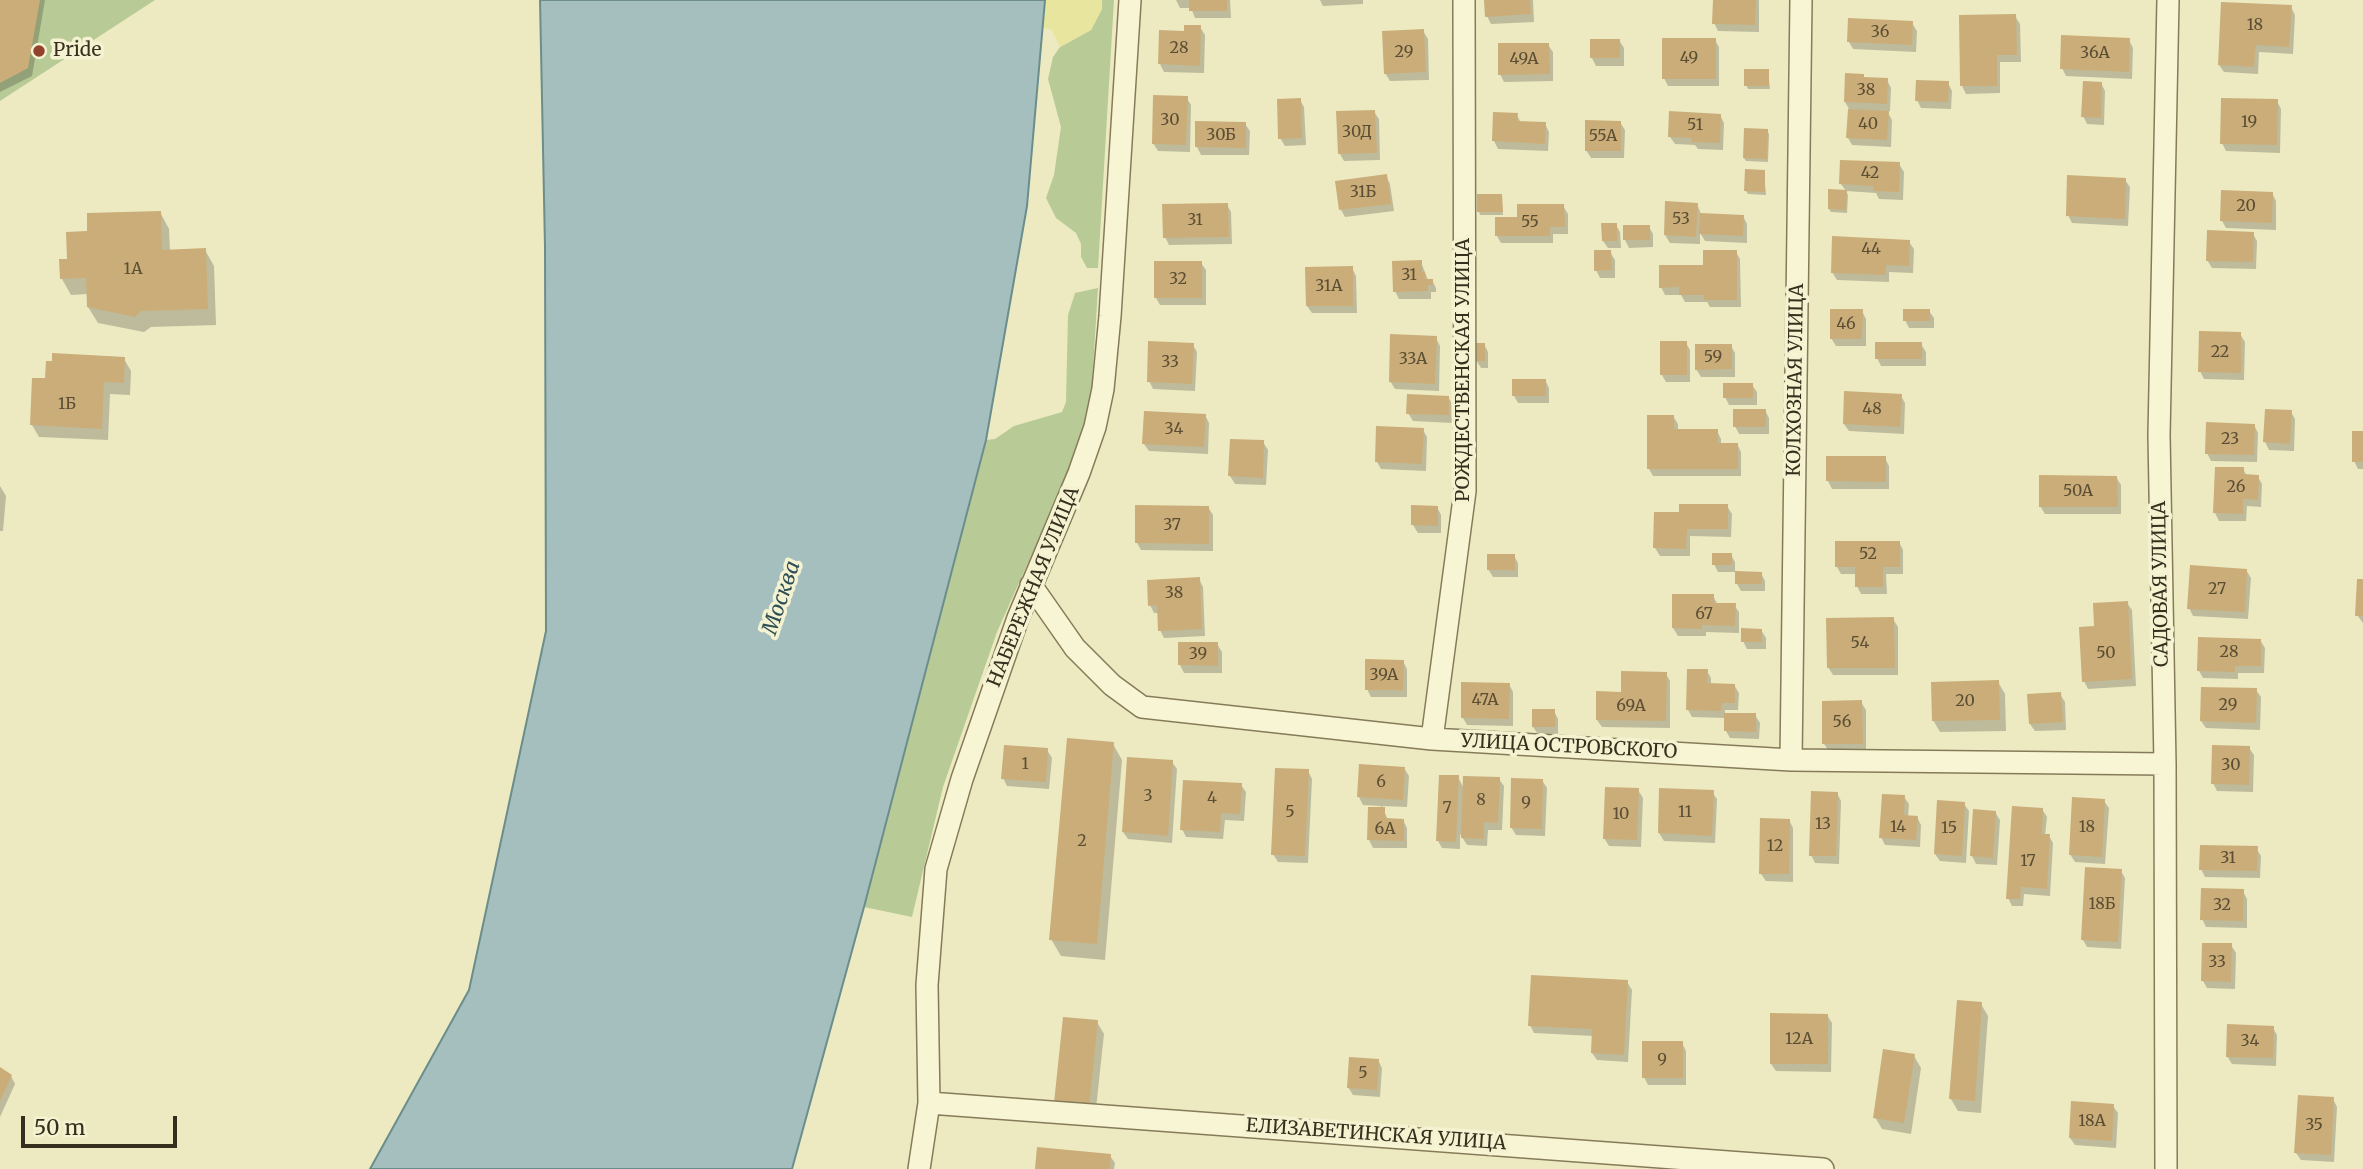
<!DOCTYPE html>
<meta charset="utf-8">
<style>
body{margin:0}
#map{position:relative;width:2363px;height:1169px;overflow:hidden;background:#edeac2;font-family:Merriweather,serif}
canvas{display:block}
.scale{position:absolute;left:21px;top:1116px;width:156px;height:32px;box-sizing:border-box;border:4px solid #362f1d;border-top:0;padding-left:9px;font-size:21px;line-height:24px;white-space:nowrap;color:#362f1d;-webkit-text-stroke:5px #f4f2d1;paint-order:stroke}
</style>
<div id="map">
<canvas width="2363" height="1169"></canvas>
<div class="scale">50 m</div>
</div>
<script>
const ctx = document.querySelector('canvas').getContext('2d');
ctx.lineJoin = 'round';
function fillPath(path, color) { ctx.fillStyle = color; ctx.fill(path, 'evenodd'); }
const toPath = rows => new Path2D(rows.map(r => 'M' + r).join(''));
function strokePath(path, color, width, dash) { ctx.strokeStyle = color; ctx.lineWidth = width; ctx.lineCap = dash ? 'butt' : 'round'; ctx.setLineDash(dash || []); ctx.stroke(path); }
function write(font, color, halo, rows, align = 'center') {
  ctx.font = font + ' Merriweather,serif'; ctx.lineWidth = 7; ctx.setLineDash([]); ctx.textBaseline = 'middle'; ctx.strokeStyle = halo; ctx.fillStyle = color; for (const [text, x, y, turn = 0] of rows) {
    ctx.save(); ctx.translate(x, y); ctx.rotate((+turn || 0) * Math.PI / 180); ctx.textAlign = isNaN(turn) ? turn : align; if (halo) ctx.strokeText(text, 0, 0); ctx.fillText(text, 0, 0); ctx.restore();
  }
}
const green = toPath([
 [0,0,155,0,0,101],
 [1102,0,1114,0,1098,268,1087,268,1081,257,1081,244,1076,233,1056,218,1046,198,1054,175,1061,127,1048,79,1053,57,1060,47,1091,30,1102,9],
 [1098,288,1091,401,1070,469,997,632,943,787,912,917,864,907,986,440,995,439,1014,426,1062,412,1066,402,1068,315,1075,293]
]);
const sand = toPath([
 [1045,0,1102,0,1102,9,1091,30,1060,47,1051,29,1043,28]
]);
const water = toPath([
 [540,0,1045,0,1027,206,986,440,864,907,792,1169,370,1169,469,990,546,631,545,247,540,0]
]);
const shadow = toPath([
 [0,0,45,0,32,76,0,92],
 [1176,0,1230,0,1231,18,1195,18,1191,8,1180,8],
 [1320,0,1363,0,1363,4,1323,6],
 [1486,0,1533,0,1534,22,1491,24,1487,16],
 [1714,0,1759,0,1759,32,1718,31,1714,23],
 [2291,7,2295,15,2293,54,2259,52,2258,74,2224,72,2219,65],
 [2015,16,2020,24,2021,62,2000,62,2000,93,1966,94,1962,86],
 [1912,23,1917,31,1916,52,1853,49,1849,42],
 [1200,27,1205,35,1204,73,1164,72,1160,64,1185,33],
 [1423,31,1428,39,1429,80,1390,81,1385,73],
 [1592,40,1619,40,1624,48,1624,66,1596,66,1592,58],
 [1715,40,1719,47,1719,86,1668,86,1664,78],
 [2129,40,2133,48,2132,79,2066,76,2062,68],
 [1548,45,1553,52,1553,81,1504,82,1500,74],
 [1768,71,1770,89,1748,89,1746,85],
 [1863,76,1865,79,1887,80,1891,88,1890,111,1887,111,1892,120,1891,147,1852,145,1848,138,1849,109,1845,102],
 [1948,83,1952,91,1951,109,1921,108,1917,100],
 [2101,83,2105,91,2104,125,2087,124,2083,116],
 [1186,97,1191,105,1190,152,1158,151,1153,143],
 [1300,100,1304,107,1306,145,1285,146,1280,138],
 [2277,101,2281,109,2280,153,2226,151,2222,143],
 [1374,112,1379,119,1380,160,1344,161,1340,154],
 [1517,115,1521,123,1545,124,1549,132,1548,151,1498,149,1494,141],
 [1720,115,1724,123,1723,150,1698,149,1695,145,1675,144,1670,137],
 [1620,122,1625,130,1624,158,1591,158,1586,150],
 [1245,124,1250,131,1249,155,1201,155,1197,147],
 [1767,131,1769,134,1768,162,1746,161,1744,158],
 [1899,164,1904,172,1903,200,1879,199,1876,193,1846,191,1848,195,1847,213,1831,212,1829,209,1846,191,1841,184],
 [1764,172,1766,195,1748,194,1746,191],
 [1386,176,1390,184,1394,211,1345,217,1341,210],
 [2125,180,2130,187,2128,226,2072,223,2068,215],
 [2272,193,2276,201,2276,230,2226,228,2222,221],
 [1501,195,1503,215,1480,215,1479,212],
 [1697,204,1701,214,1743,216,1747,224,1747,243,1705,241,1700,233,1700,244,1670,243,1665,235],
 [1227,205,1231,212,1232,244,1169,245,1165,237],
 [1563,206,1568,214,1568,234,1553,234,1553,243,1501,243,1497,236,1519,218],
 [160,212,169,229,170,251,205,250,214,266,216,325,151,327,144,332,98,323,88,307,88,294,71,295,62,279,69,261,89,233],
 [1616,225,1620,232,1621,248,1608,248,1603,241],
 [1649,227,1653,234,1653,247,1629,248,1625,240],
 [2253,234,2257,241,2256,269,2212,268,2207,260],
 [1909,242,1914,249,1913,273,1889,272,1889,282,1837,280,1832,272],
 [1610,252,1615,260,1615,278,1600,278,1596,270],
 [1736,252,1740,259,1741,307,1710,307,1707,302,1685,302,1681,295,1665,295,1661,287],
 [1421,262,1428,280,1432,280,1436,288,1436,292,1431,292,1431,299,1399,299,1395,291],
 [1201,263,1206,270,1206,305,1160,305,1156,298],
 [1352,268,1356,276,1357,313,1312,313,1307,306],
 [1862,311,1866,319,1866,346,1836,346,1831,338],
 [1929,311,1934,318,1934,328,1909,328,1905,320],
 [2240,334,2245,342,2244,380,2204,379,2200,371],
 [1436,338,1440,346,1439,391,1395,389,1390,381],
 [1686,343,1690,350,1690,382,1666,382,1662,375],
 [1484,344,1488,352,1488,368,1481,368,1476,360],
 [1921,344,1926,352,1926,366,1881,366,1877,358],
 [1193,345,1197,352,1195,391,1153,389,1149,381],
 [1731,346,1735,353,1735,377,1701,377,1696,369],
 [124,359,131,371,130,395,110,394,108,440,39,437,32,425,47,380],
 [1545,380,1549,388,1549,403,1518,403,1514,396],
 [1752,385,1757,392,1757,405,1729,405,1725,397],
 [1901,396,1905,403,1904,434,1849,431,1844,424],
 [1448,397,1453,405,1452,423,1413,421,1408,413],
 [1765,410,1769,418,1769,434,1739,434,1735,426],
 [2291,412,2295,419,2294,451,2269,450,2265,442],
 [1205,415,1209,423,1208,454,1149,451,1144,444],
 [1673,416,1678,424,1678,431,1717,431,1721,439,1721,445,1737,444,1741,452,1741,476,1653,476,1649,469],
 [2254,425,2258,433,2257,462,2211,461,2207,453],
 [1423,430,1427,437,1426,471,1381,469,1377,462],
 [2363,433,2363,469,2358,469,2354,461],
 [1263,442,1268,450,1266,485,1235,484,1230,476],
 [1885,458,1889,466,1889,489,1832,489,1828,481],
 [2243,469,2247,476,2258,477,2262,484,2261,507,2247,506,2246,521,2219,521,2215,513],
 [2116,477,2121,485,2121,514,2045,514,2040,506],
 [0,486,6,496,3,531,0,531],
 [1727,506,1732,514,1731,537,1690,536,1690,556,1660,556,1655,548,1680,514],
 [1208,507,1213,515,1213,551,1141,550,1137,543],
 [1437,507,1441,515,1441,533,1418,533,1413,525],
 [1899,542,1903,550,1903,574,1886,574,1887,594,1861,594,1857,586,1856,574,1841,574,1837,567],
 [1731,555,1735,562,1735,572,1718,572,1714,564],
 [1514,556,1518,563,1518,577,1493,577,1488,569],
 [2246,570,2251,578,2248,619,2193,616,2189,608],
 [1761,573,1765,581,1765,591,1741,591,1737,584],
 [1199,579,1203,587,1205,636,1164,638,1160,630,1159,613,1154,613,1150,605],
 [2363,581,2363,623,2357,615],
 [1713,596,1718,605,1734,605,1739,612,1739,633,1706,632,1706,636,1678,636,1673,628],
 [2127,603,2132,610,2136,686,2088,689,2084,681,2096,628],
 [1893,619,1898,627,1898,675,1833,675,1828,667],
 [1761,630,1766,638,1766,649,1747,649,1743,641],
 [2260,640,2265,648,2264,673,2238,673,2238,679,2203,678,2199,671],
 [1217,644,1222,652,1222,673,1184,673,1180,665],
 [1403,661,1407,669,1407,697,1371,697,1367,689],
 [1707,671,1711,678,1711,685,1734,685,1739,693,1738,710,1725,710,1725,715,1755,715,1760,723,1759,739,1730,738,1726,731,1726,718,1692,717,1688,710],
 [1666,674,1670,681,1670,728,1602,727,1597,720,1622,694],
 [1998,682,2005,694,2006,731,1940,732,1933,720],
 [1509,684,1513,692,1513,726,1467,725,1463,718],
 [2256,690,2261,697,2260,730,2206,728,2201,721],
 [2060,694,2065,702,2066,730,2035,731,2030,724],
 [1861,702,1866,710,1866,751,1829,751,1824,744],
 [1554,711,1558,719,1558,734,1538,734,1533,727],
 [1113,744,1122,760,1105,960,1061,956,1051,939],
 [2249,748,2254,755,2253,792,2217,791,2213,783],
 [1047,750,1052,758,1049,789,1007,786,1003,778],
 [1172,762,1177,769,1172,843,1128,839,1123,832],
 [1404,768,1409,776,1407,807,1382,806,1388,820,1403,820,1407,828,1407,848,1373,848,1369,840,1381,806,1363,805,1359,797],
 [1308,771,1312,779,1308,863,1278,862,1273,854],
 [1458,777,1464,789,1499,779,1504,786,1502,830,1488,830,1487,846,1467,845,1460,834,1460,849,1442,848,1438,841],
 [1542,780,1547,788,1545,836,1516,835,1511,827],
 [1241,785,1246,792,1244,821,1225,820,1223,839,1186,837,1182,829],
 [1638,790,1643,798,1641,847,1609,846,1604,838],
 [1712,792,1717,799,1715,843,1664,841,1659,833],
 [1837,793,1841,801,1839,864,1815,863,1811,855],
 [1904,797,1909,804,1908,817,1917,817,1921,825,1920,847,1885,845,1881,837],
 [2104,801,2109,808,2105,864,2075,862,2070,854],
 [1964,804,1969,811,1966,863,1940,861,1935,854],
 [2042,809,2047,817,2045,836,2049,836,2053,843,2050,896,2024,894,2023,906,2012,906,2008,898],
 [1995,812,2000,820,1997,865,1976,864,1972,856],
 [1789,820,1793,828,1793,882,1766,881,1761,874],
 [2256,848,2261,856,2260,878,2205,877,2201,869],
 [2121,871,2125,878,2121,949,2087,947,2083,940],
 [2243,891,2247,899,2247,928,2206,927,2202,919],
 [2231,945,2236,953,2235,989,2207,988,2203,981],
 [1627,982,1632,990,1628,1062,1597,1060,1592,1053,1593,1036,1534,1033,1530,1025],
 [1981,1004,1988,1016,1981,1113,1958,1111,1951,1099],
 [1827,1015,1832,1023,1831,1072,1776,1071,1771,1064],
 [1097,1022,1104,1034,1095,1118,1063,1114],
 [2273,1028,2277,1035,2276,1066,2232,1064,2227,1056],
 [1682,1043,1686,1051,1686,1085,1648,1085,1644,1077],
 [1914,1056,1921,1068,1911,1134,1882,1129,1875,1117],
 [1378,1060,1382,1068,1380,1097,1353,1095,1348,1087],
 [0,1069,11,1076,15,1084,0,1117],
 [2333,1099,2337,1107,2334,1162,2301,1160,2296,1153],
 [2113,1106,2118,1113,2116,1148,2075,1145,2070,1138],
 [1110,1156,1115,1163,1114,1169,1037,1169]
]);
const building = toPath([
 [0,0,40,0,28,68,0,83],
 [1189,0,1227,0,1227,11,1189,11],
 [1484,0,1530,0,1531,14,1485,17],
 [1713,0,1756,0,1755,25,1712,24],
 [2221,2,2292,5,2289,47,2256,45,2254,67,2218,65],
 [2016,14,2017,55,1997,55,1997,86,1960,86,1959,15],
 [1848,18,1913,21,1912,45,1847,42],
 [1184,25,1201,25,1200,66,1158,64,1159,30,1184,31],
 [1424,29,1426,72,1384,74,1382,31],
 [2061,35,2130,38,2129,72,2060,69],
 [1662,38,1716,38,1716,79,1662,79],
 [1590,39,1620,39,1620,58,1590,58],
 [1498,43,1549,43,1550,74,1498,75],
 [1744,69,1769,69,1769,86,1744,86],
 [1845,73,1864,74,1864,77,1888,78,1887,104,1844,102],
 [1916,80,1949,81,1948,102,1915,101],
 [2083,81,2102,82,2101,118,2081,117],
 [1153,95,1188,96,1186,145,1152,144],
 [1301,98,1302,138,1278,139,1277,99],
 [2221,98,2278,99,2277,145,2220,144],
 [1848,109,1889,111,1887,140,1846,138],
 [1375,110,1377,153,1338,154,1336,111],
 [1669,111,1721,114,1720,143,1691,142,1692,138,1668,137],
 [1493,112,1518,113,1517,121,1546,122,1545,144,1492,141],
 [1585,120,1621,121,1621,151,1585,151],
 [1195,121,1246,122,1246,148,1195,147],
 [1744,128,1768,129,1767,159,1743,158],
 [1840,160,1900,162,1899,192,1873,191,1873,186,1839,184],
 [1745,169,1765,170,1765,192,1744,191],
 [1387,174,1391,204,1339,210,1335,181],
 [2067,175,2126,178,2125,219,2066,216],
 [1828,189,1847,190,1846,210,1828,209],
 [2221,190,2273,192,2272,223,2220,221],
 [1477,194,1502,194,1503,212,1477,212],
 [1665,201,1698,203,1696,237,1664,235],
 [1228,203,1229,237,1163,238,1162,204],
 [1517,204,1564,204,1565,227,1550,227,1550,236,1495,236,1495,217,1517,217],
 [161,211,162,250,206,248,208,309,141,311,135,317,87,307,86,278,60,279,59,259,67,259,66,232,87,231,87,213],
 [1700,213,1744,215,1743,236,1699,234],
 [1601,223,1617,223,1617,241,1602,241],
 [1623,225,1650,225,1650,240,1623,240],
 [2207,230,2254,232,2253,262,2206,261],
 [1832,236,1910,240,1909,266,1886,265,1886,275,1831,273],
 [1594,250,1611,250,1612,270,1594,271],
 [1703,250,1737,250,1737,300,1704,300,1704,295,1679,295,1679,287,1659,288,1659,265,1703,265],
 [1422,260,1422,272,1425,272,1425,279,1433,279,1433,285,1428,285,1428,291,1393,292,1392,261],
 [1154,261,1202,261,1202,298,1154,298],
 [1353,266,1353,306,1306,306,1305,267],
 [1830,309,1863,309,1862,339,1830,339],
 [1903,309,1930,309,1930,321,1903,321],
 [2199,331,2241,332,2241,373,2198,372],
 [1390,334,1437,336,1435,384,1389,382],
 [1148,341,1194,343,1192,384,1147,382],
 [1660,341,1687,341,1687,375,1660,375],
 [1875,342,1922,342,1922,359,1875,359],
 [1474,343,1485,343,1485,361,1474,361],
 [1695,344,1732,344,1732,369,1695,370],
 [52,353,125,357,124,383,104,382,102,429,30,425,32,378,45,378,46,361,52,361],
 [1512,379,1546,379,1546,396,1512,396],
 [1723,383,1753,383,1753,398,1723,398],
 [1844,391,1902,394,1900,427,1843,424],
 [1407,394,1449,396,1449,415,1406,414],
 [1733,409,1766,409,1766,427,1733,427],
 [2265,409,2292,410,2290,444,2263,442],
 [1144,411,1206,414,1204,447,1142,444],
 [1647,415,1674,415,1674,429,1718,429,1718,443,1738,443,1738,469,1647,469],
 [2206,422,2255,424,2254,455,2205,454],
 [1376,426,1424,428,1422,464,1375,462],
 [2352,431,2363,431,2363,462,2352,462],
 [1230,439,1264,440,1263,478,1228,476],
 [1826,456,1886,456,1886,482,1826,481],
 [2215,467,2244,467,2244,474,2259,475,2258,500,2243,499,2243,514,2213,513],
 [2039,475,2117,476,2118,507,2039,507],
 [1679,504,1728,504,1728,529,1687,529,1686,549,1653,548,1654,512,1679,512],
 [1135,505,1209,506,1209,544,1135,543],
 [1411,505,1438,506,1438,526,1411,525],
 [1835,541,1900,541,1900,567,1883,567,1883,587,1855,587,1855,567,1835,567],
 [1712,553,1732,553,1732,565,1712,565],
 [1487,554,1515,554,1515,570,1487,570],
 [2190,565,2247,569,2245,612,2187,609],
 [1735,571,1762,572,1762,584,1735,584],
 [1200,577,1202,629,1158,631,1157,605,1148,606,1147,580],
 [2357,579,2363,579,2363,616,2355,616],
 [1672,594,1714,594,1714,603,1736,603,1735,626,1702,625,1702,629,1672,628],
 [2128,601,2132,679,2082,682,2079,627,2094,626,2093,603],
 [1894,617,1895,668,1827,668,1826,618],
 [1741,628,1762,629,1762,642,1741,642],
 [2198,637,2261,639,2261,666,2235,666,2235,672,2197,671],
 [1178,642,1218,642,1218,666,1178,665],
 [1365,659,1404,660,1403,690,1365,690],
 [1687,669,1708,669,1707,683,1735,684,1735,703,1722,703,1721,711,1686,710],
 [1621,671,1667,672,1666,721,1596,720,1596,691,1621,692],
 [1999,680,2000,720,1932,721,1931,682],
 [1461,682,1510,683,1509,719,1461,718],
 [2201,687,2257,688,2256,723,2200,721],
 [2061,692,2063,722,2029,724,2027,694],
 [1862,700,1863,744,1822,744,1822,701],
 [1532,709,1555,709,1555,727,1532,727],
 [1724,713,1756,713,1756,732,1724,731],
 [1067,738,1114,742,1097,944,1049,940],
 [1004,745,1048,748,1046,782,1001,779],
 [2212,745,2250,746,2249,785,2211,784],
 [1127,757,1173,760,1168,836,1122,832],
 [1359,764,1405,767,1403,800,1357,797],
 [1275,768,1309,769,1305,856,1271,855],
 [1439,775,1459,775,1456,842,1436,841],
 [1463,776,1500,777,1498,823,1484,822,1484,839,1461,838],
 [1511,778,1543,779,1542,829,1510,828],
 [1183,780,1242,783,1240,814,1221,813,1220,832,1180,830],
 [1605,787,1639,788,1637,840,1603,839],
 [1659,788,1714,790,1712,836,1658,833],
 [1811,791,1838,792,1836,856,1809,856],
 [1882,794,1905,795,1904,815,1918,816,1916,840,1879,838],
 [2072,797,2105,799,2102,857,2069,855],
 [1937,800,1965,802,1962,856,1934,854],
 [2012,806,2043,808,2042,834,2050,834,2047,889,2021,887,2020,899,2006,899],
 [1368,807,1385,807,1385,818,1404,819,1404,841,1367,840],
 [1973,809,1996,811,1993,858,1970,856],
 [1760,818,1790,819,1789,874,1759,874],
 [2200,845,2258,846,2257,871,2199,870],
 [2085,867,2122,869,2118,942,2081,940],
 [2201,888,2244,889,2243,921,2200,920],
 [2202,943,2232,943,2231,982,2201,981],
 [1531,975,1628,980,1624,1055,1591,1053,1592,1029,1528,1026],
 [1957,1000,1982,1002,1975,1101,1949,1099],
 [1770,1013,1828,1014,1828,1064,1770,1064],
 [1063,1017,1098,1020,1089,1107,1054,1103],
 [2227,1024,2274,1026,2273,1058,2226,1057],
 [1642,1041,1683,1041,1683,1078,1642,1078],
 [1883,1049,1915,1054,1904,1123,1873,1118],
 [1349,1057,1379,1059,1377,1090,1347,1088],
 [0,1067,12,1075,0,1101],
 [2298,1095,2334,1097,2331,1155,2294,1153],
 [2071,1101,2114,1104,2112,1141,2069,1138],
 [1037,1147,1111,1154,1110,1169,1035,1169]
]);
const minor = toPath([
 [1031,585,1075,648,1112,685,1142,707,1432,739,1791,760,2165,764],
 [1432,739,1465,491,1464,0],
 [1791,760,1801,0],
 [929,1103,1823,1169],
 [919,1169,929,1103,927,985,936,869,962,779,1018,618,1079,473,1095,427,1103,389,1110,316,1130,0],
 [2166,1169,2165,764,2159,435,2168,0]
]);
const markers = [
 [39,51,7,"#93422b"]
];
const numberNames = [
 ["18",2255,25],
 ["36",1880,32],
 ["28",1179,48],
 ["29",1404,52],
 ["36А",2095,53],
 ["49",1689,58],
 ["49А",1524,59],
 ["38",1866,90],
 ["30",1170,120],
 ["19",2249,122],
 ["40",1868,124],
 ["51",1695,125],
 ["30Д",1357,132],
 ["30Б",1221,135],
 ["55А",1603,136],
 ["42",1870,173],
 ["31Б",1363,192],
 ["20",2246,206],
 ["53",1681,219],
 ["31",1195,220],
 ["55",1530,222],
 ["44",1871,249],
 ["1А",133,269],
 ["31",1409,275],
 ["32",1178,279],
 ["31А",1329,286],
 ["46",1846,324],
 ["22",2220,352],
 ["59",1713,357],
 ["33А",1413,359],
 ["33",1170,362],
 ["1Б",67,404],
 ["48",1872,409],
 ["34",1174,429],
 ["23",2230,439],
 ["26",2236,487],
 ["50А",2078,491],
 ["37",1172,525],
 ["52",1868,554],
 ["27",2217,589],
 ["38",1174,593],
 ["67",1704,614],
 ["54",1860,643],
 ["28",2229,652],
 ["50",2106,653],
 ["39",1198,654],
 ["39А",1384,675],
 ["47А",1485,700],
 ["20",1965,701],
 ["29",2228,705],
 ["69А",1631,706],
 ["56",1842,722],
 ["1",1025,764],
 ["30",2231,765],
 ["6",1381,782],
 ["3",1148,796],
 ["4",1212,798],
 ["8",1481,800],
 ["9",1526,803],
 ["7",1447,808],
 ["5",1290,812],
 ["11",1685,812],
 ["10",1621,814],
 ["13",1823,824],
 ["14",1898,827],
 ["18",2087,827],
 ["15",1949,828],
 ["6А",1385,829],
 ["2",1082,841],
 ["12",1775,846],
 ["31",2228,858],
 ["17",2028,861],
 ["18Б",2102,904],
 ["32",2222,905],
 ["33",2217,962],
 ["12А",1799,1039],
 ["34",2250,1041],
 ["9",1662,1060],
 ["5",1363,1073],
 ["18А",2092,1121],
 ["35",2314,1125]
];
const poiNames = [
 ["Pride",53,51]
];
const streetNames = [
 ["РОЖДЕСТВЕНСКАЯ УЛИЦА",1464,370,-90],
 ["КОЛХОЗНАЯ УЛИЦА",1796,380,-89],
 ["САДОВАЯ УЛИЦА",2161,584,-91],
 ["НАБЕРЕЖНАЯ УЛИЦА",1034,587,-68],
 ["УЛИЦА ОСТРОВСКОГО",1569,747,3],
 ["ЕЛИЗАВЕТИНСКАЯ УЛИЦА",1376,1135,4]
];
const waterNames = [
 ["Москва",782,598,-71]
];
fillPath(green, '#b8ca96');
fillPath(sand, '#e8e59f');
fillPath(water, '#a4bfbd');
strokePath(water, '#6b8d8c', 2);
fillPath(shadow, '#0003');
fillPath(building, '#caad78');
strokePath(minor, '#867b59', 24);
strokePath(minor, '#f8f5d4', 21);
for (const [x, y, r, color] of markers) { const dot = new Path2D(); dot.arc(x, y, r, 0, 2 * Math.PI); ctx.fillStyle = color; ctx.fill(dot); strokePath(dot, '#f4f2d1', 2.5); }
write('16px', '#5b4e34', null, numberNames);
write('19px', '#362f1d', '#f4f2d1', poiNames, 'left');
write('19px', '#362f1d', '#f4f2d1', streetNames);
write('italic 21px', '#2d4e55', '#f4f2d1', waterNames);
</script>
